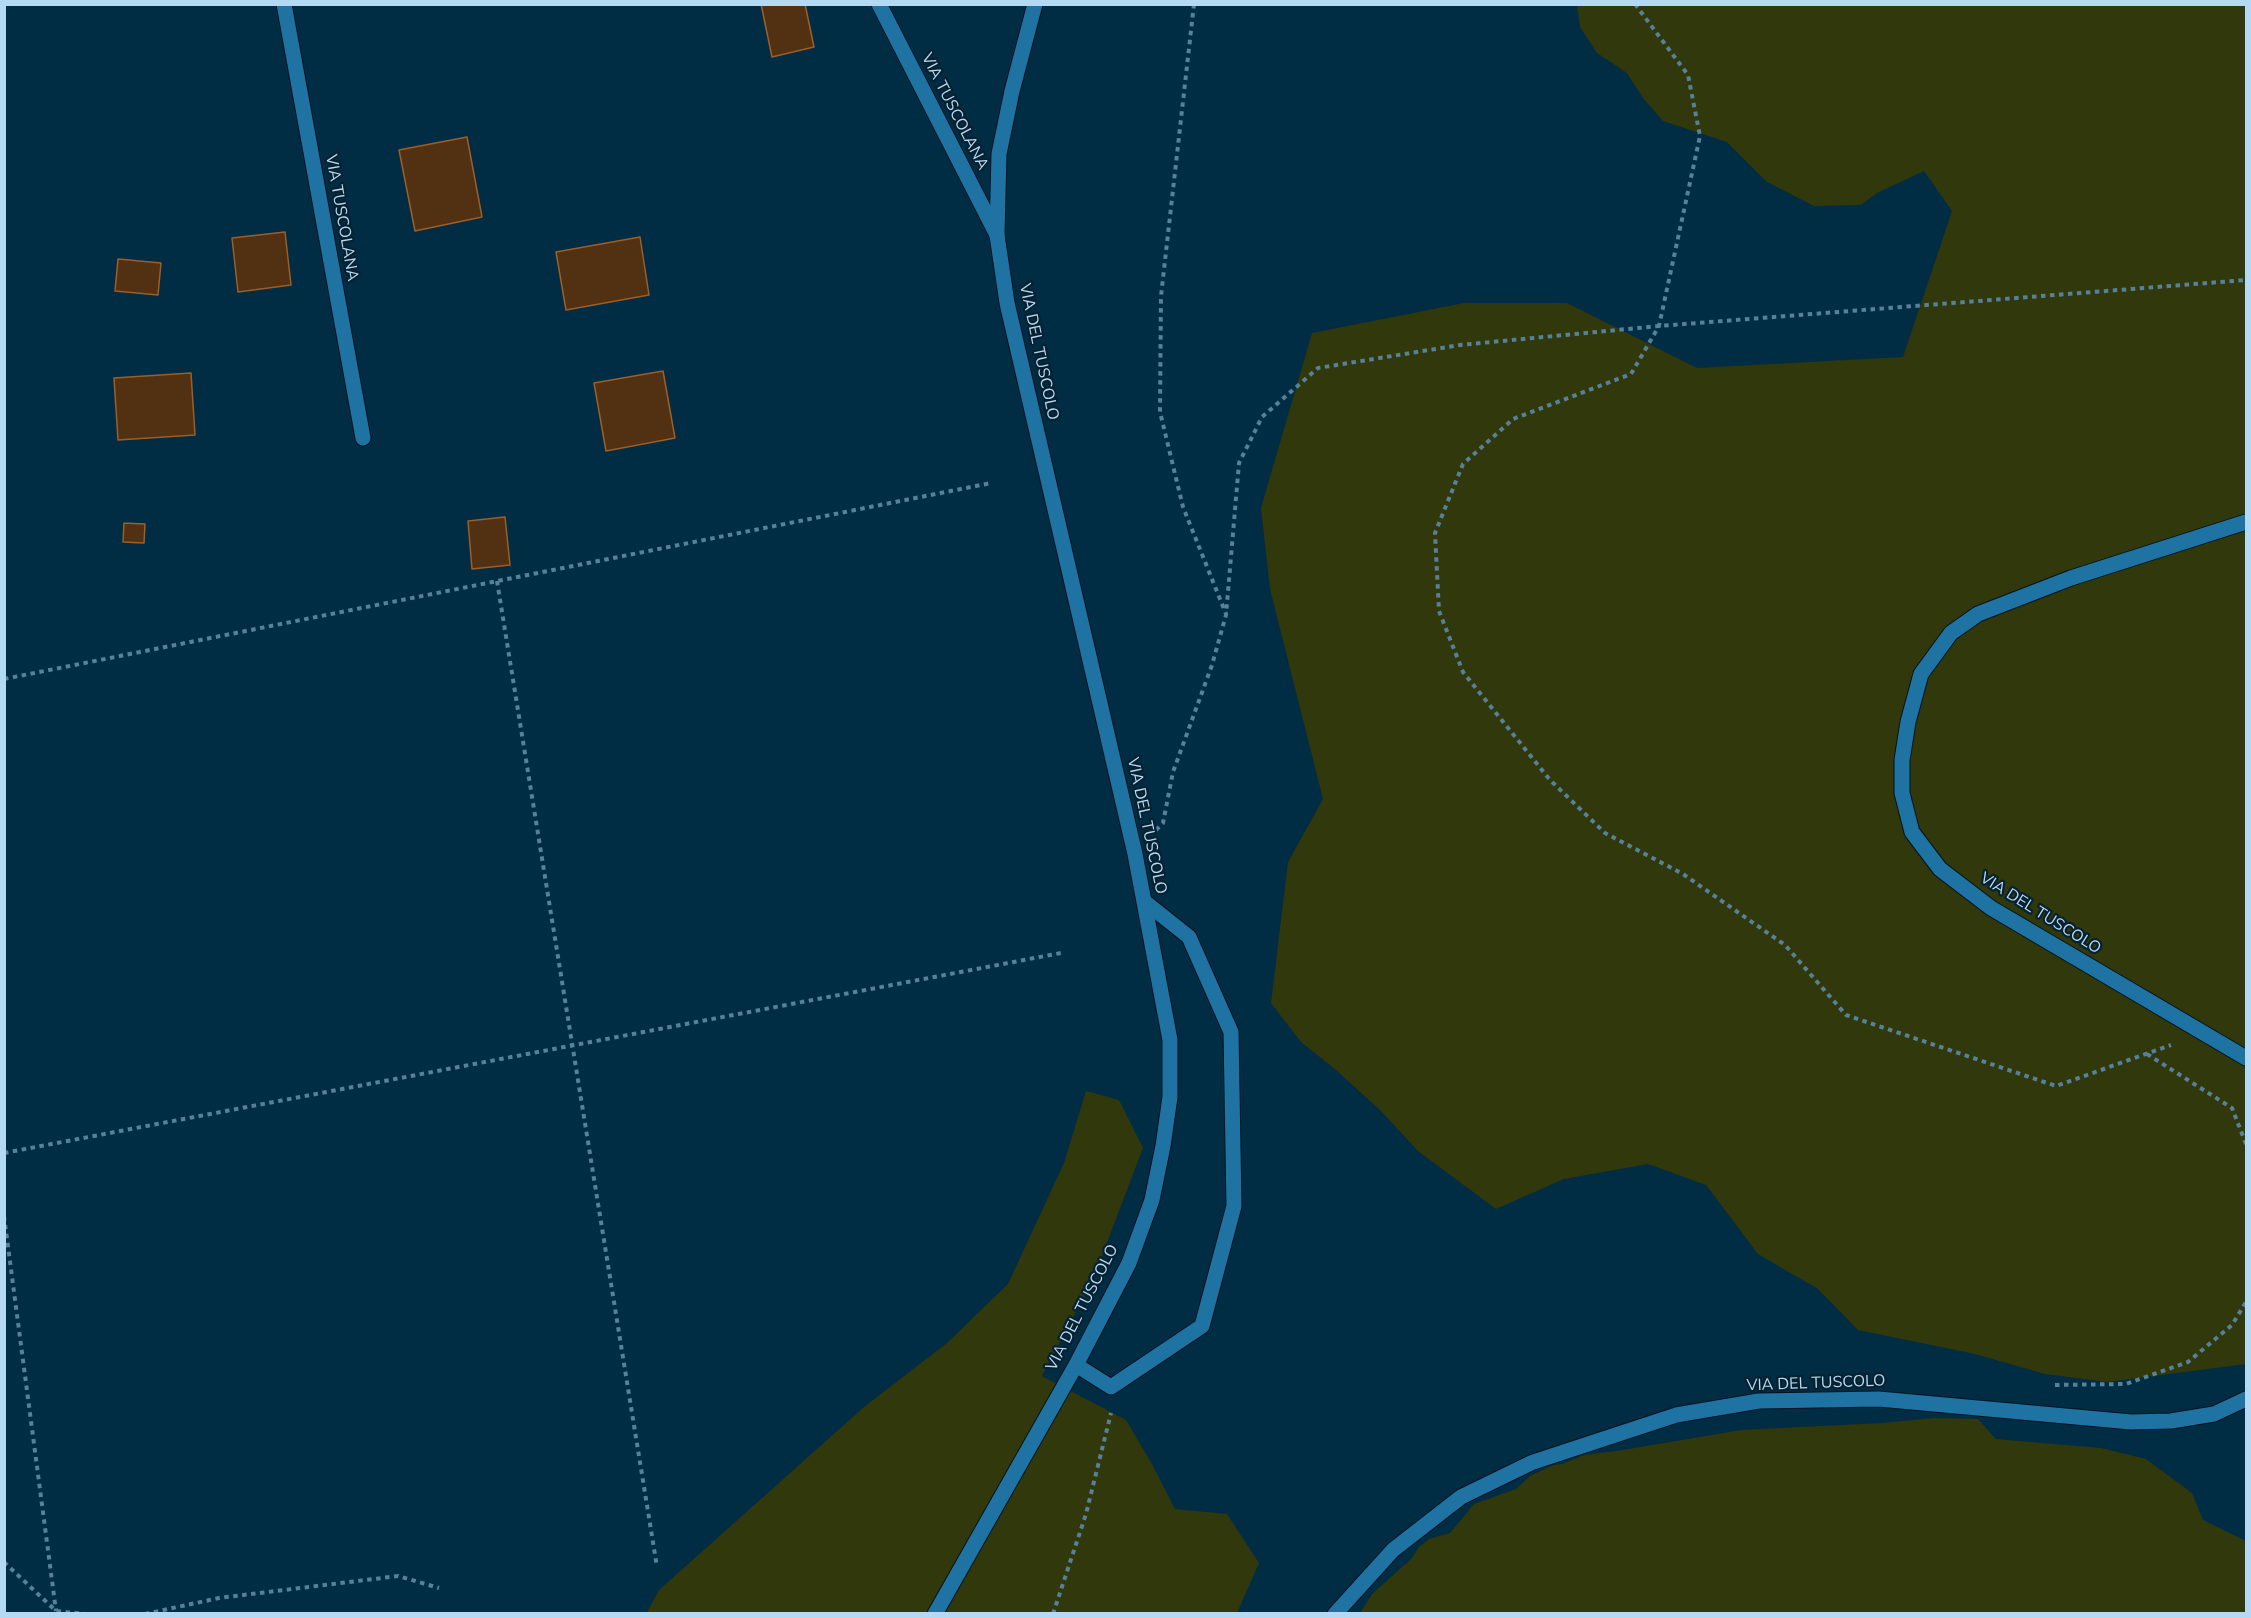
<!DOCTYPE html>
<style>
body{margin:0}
#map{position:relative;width:2251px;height:1618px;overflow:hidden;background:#002c44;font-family:"Nunito Sans",sans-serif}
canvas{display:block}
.frame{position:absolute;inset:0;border:6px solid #b4d9f3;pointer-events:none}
</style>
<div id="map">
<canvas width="2251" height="1618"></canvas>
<div class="frame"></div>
</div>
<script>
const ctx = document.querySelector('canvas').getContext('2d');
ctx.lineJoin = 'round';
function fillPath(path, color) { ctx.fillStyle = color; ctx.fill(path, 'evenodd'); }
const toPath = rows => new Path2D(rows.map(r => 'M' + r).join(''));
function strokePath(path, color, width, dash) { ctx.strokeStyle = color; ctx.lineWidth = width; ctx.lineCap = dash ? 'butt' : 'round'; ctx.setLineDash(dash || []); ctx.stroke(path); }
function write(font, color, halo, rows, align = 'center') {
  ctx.font = font + ' "Nunito Sans",sans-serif'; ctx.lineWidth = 4.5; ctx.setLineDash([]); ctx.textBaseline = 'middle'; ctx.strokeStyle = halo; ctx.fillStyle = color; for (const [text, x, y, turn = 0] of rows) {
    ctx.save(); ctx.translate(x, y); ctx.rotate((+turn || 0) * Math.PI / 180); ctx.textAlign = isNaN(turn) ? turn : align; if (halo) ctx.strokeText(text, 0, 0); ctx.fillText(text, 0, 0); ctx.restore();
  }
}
const green = toPath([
 [1577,5,2246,5,2246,1364,2107,1382,2045,1374,1975,1354,1858,1330,1818,1289,1758,1254,1706,1185,1648,1164,1564,1179,1496,1209,1418,1151,1382,1112,1336,1070,1301,1042,1271,1003,1288,862,1323,799,1270,589,1261,508,1312,333,1464,303,1567,303,1697,368,1903,357,1952,211,1924,171,1877,193,1861,205,1814,206,1767,182,1727,142,1663,121,1643,98,1627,73,1597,53,1580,27],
 [1086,1091,1119,1100,1143,1148,1092,1282,1042,1376,1126,1420,1152,1464,1175,1509,1227,1514,1259,1563,1237,1613,646,1614,659,1590,864,1407,947,1343,1008,1284,1064,1163],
 [1934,1418,1978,1419,1996,1439,2101,1448,2146,1459,2192,1493,2203,1520,2246,1541,2246,1613,1360,1613,1372,1594,1412,1558,1419,1547,1429,1539,1450,1533,1474,1504,1516,1489,1530,1476,1553,1465,1562,1464,1584,1455,1623,1450,1741,1430,1882,1423]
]);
const building = toPath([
 [761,4,805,4,814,47,772,57,761,4],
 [467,137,482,217,415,231,399,150,467,137],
 [285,232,291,285,238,292,232,238,285,232],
 [640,237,649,295,566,310,556,252,640,237],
 [118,259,161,263,158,295,115,291,118,259],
 [663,371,675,438,606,451,594,383,663,371],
 [191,373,195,435,118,440,114,378,191,373],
 [505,517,510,565,472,569,468,521,505,517],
 [124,523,145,524,144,543,123,542,124,523]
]);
const path = toPath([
 [1194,4,1161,296,1160,412,1183,507,1226,614],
 [1635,4,1688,75,1700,136,1659,326,1631,374,1513,419,1463,464,1435,533,1439,611,1463,672,1550,780,1605,833,1683,874,1785,945,1846,1015,2056,1086,2171,1045],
 [497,581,657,1567],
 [4,679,991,483],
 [1156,830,1163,823,1173,772,1212,665,1226,615,1239,463,1262,417,1318,368,1460,345,1659,326,2246,280],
 [2147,1054,2232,1108,2246,1144],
 [4,1153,1061,953],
 [4,1216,56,1611],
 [2055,1385,2126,1384,2188,1362,2232,1325,2246,1302],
 [4,1562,56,1611,86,1614],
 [145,1614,219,1598,398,1576,439,1588],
 [1053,1614,1086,1514,1111,1413]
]);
const lane = toPath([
 [284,4,363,438],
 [879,4,997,235],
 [1076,1365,1111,1387,1202,1326,1234,1206,1231,1032,1189,937,1145,902]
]);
const secondary = toPath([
 [2246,522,2071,578,1978,614,1951,633,1921,674,1908,722,1902,760,1902,793,1912,832,1940,869,1991,908,2246,1058],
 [935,1614,1076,1365,1129,1263,1152,1200,1163,1146,1170,1097,1170,1040,1135,854,1007,303,997,235,999,154,1012,91,1035,4],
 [1335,1614,1393,1550,1461,1497,1533,1462,1676,1415,1759,1401,1879,1399,2131,1422,2171,1421,2214,1414,2246,1399]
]);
const streetNames = [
 ["VIA TUSCOLANA",954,112,63],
 ["VIA TUSCOLANA",341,218,80],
 ["VIA DEL TUSCOLO",1038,352,78],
 ["VIA DEL TUSCOLO",1146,826,78],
 ["VIA DEL TUSCOLO",2040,914,32],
 ["VIA DEL TUSCOLO",1083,1308,-63],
 ["VIA DEL TUSCOLO",1816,1384,-2]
];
fillPath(green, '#31380b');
fillPath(building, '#523012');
strokePath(building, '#9d5f28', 1.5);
strokePath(lane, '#001321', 17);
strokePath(secondary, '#001321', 17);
strokePath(path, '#578099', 4, [4.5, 4.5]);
strokePath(lane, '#1f73a2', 15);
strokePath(secondary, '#1f73a2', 15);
write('16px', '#b4d9f3', '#082130', streetNames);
</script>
